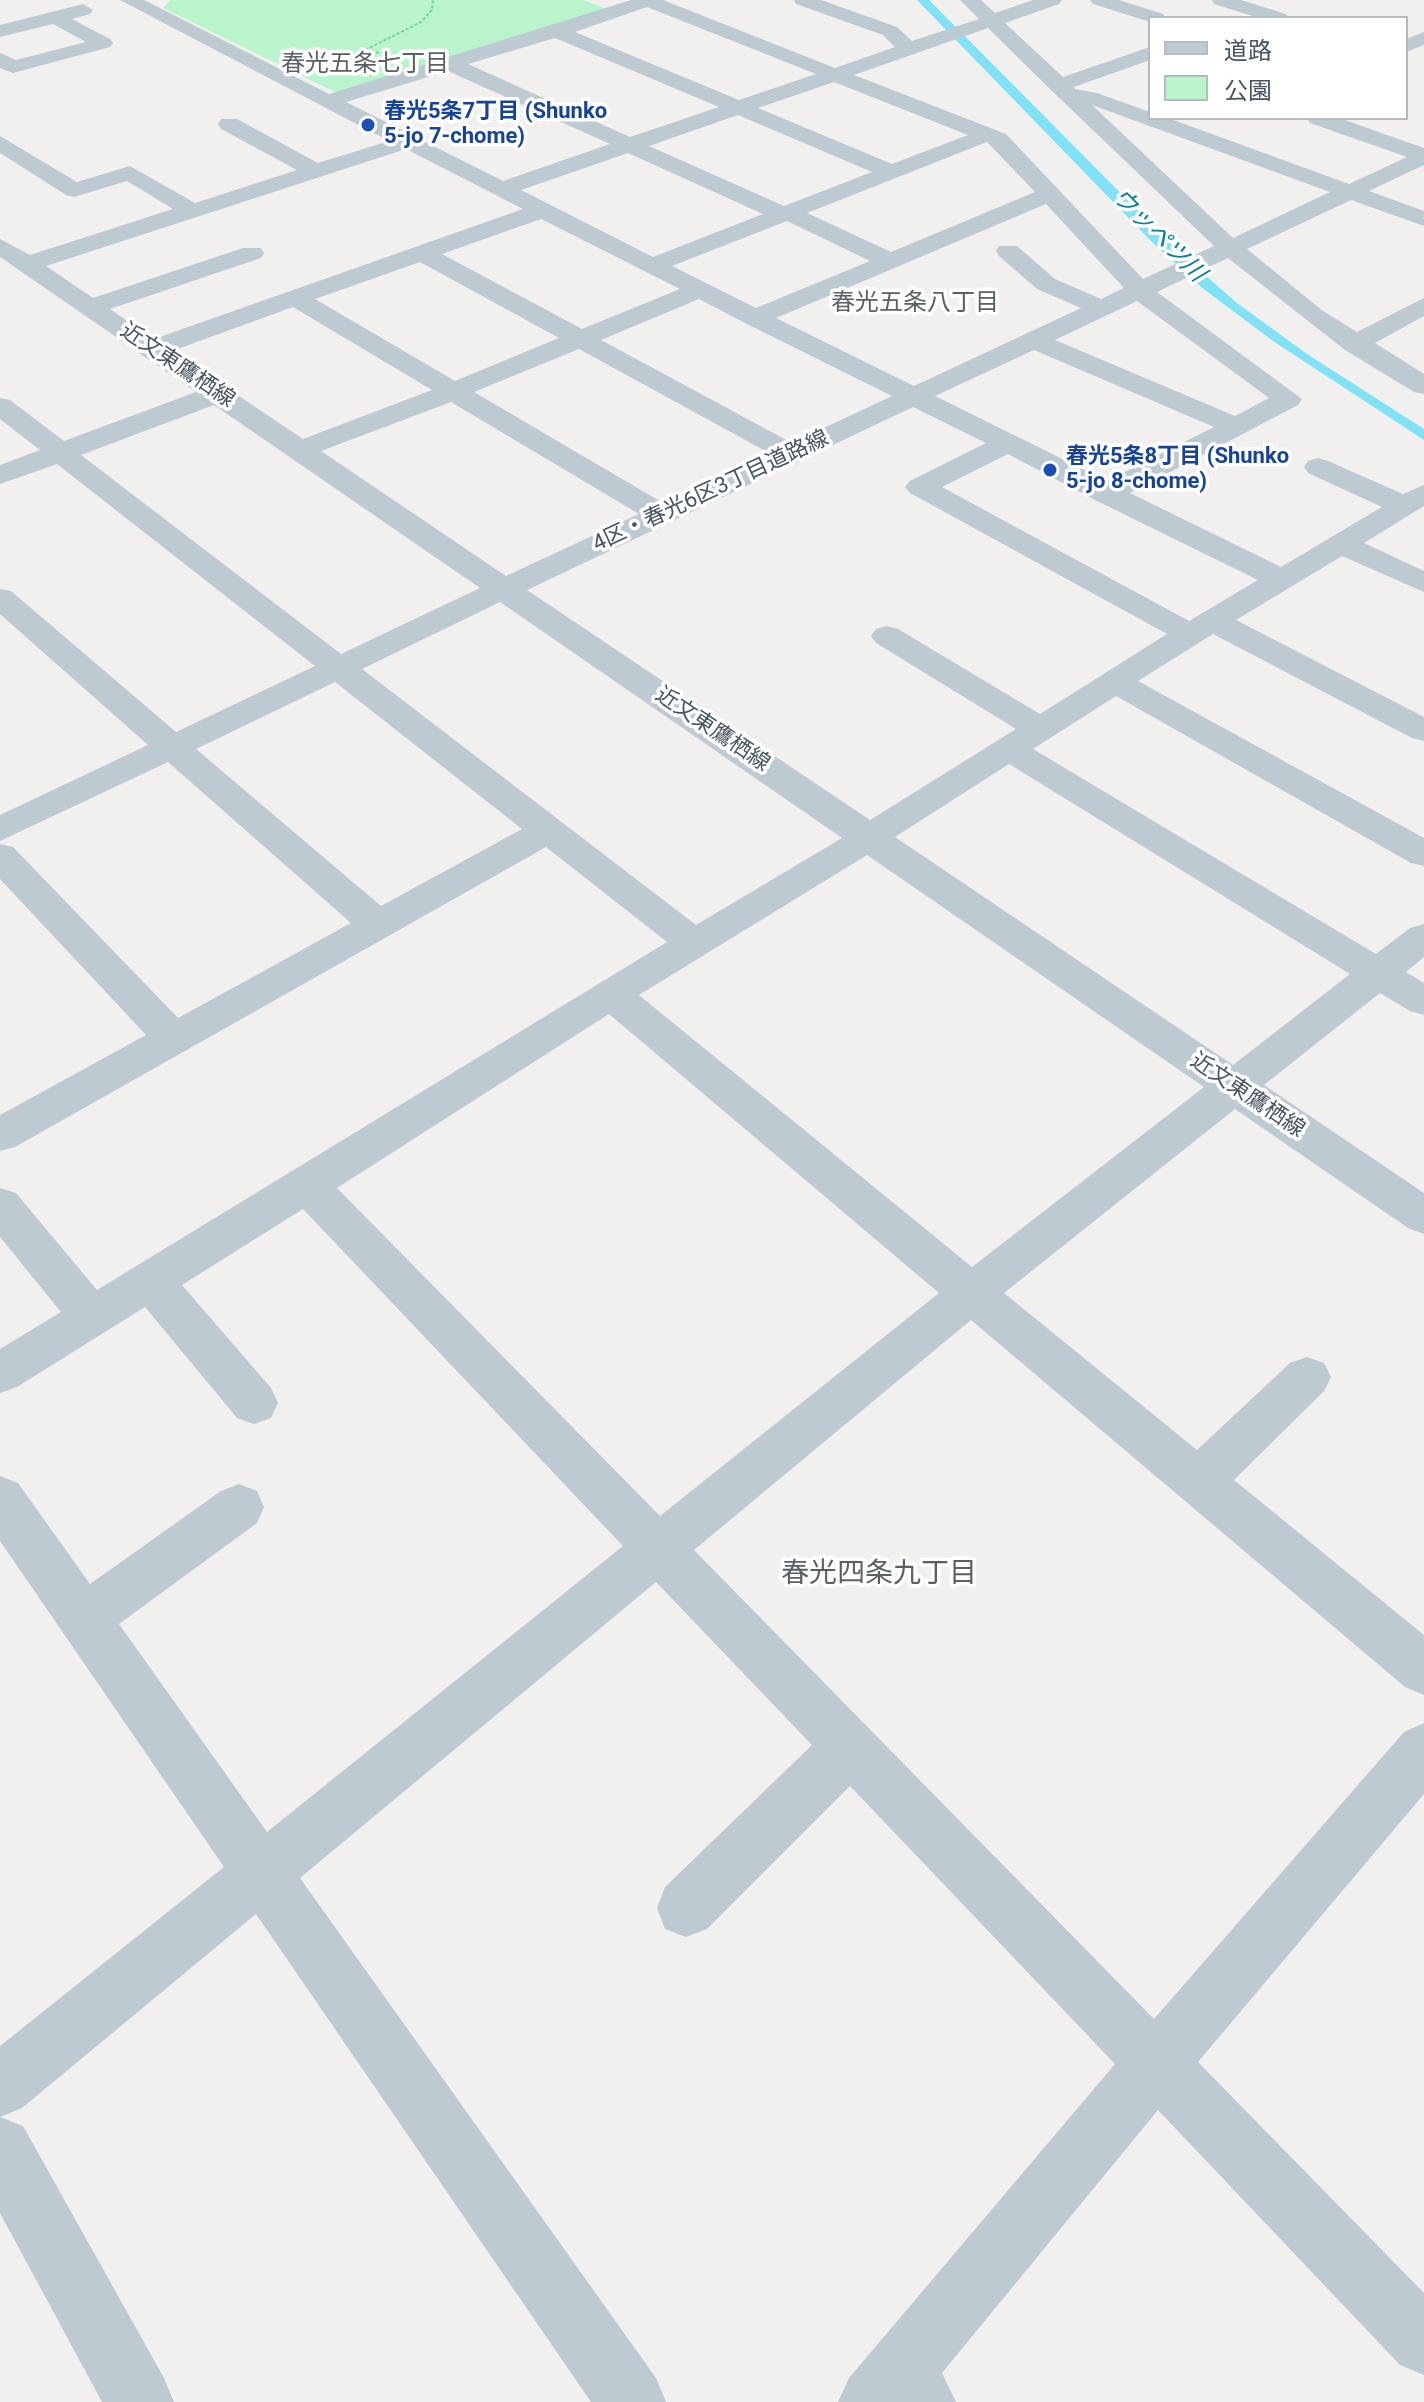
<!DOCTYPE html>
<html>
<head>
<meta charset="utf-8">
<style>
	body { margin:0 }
	#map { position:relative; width:1424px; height:2402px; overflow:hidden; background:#f2efef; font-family:Roboto,"Noto Sans JP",sans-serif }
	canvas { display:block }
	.legend { position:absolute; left:1148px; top:16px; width:260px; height:104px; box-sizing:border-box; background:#fff; border:2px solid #b5bbbf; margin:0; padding:10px 14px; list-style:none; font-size:24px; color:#45545e }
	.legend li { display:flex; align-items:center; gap:16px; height:40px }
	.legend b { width:40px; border:2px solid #b5bbbf }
</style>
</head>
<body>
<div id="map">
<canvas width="1424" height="2402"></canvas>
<ul class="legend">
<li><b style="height:10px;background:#becad2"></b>道路</li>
<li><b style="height:22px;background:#b9f4cd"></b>公園</li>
</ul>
</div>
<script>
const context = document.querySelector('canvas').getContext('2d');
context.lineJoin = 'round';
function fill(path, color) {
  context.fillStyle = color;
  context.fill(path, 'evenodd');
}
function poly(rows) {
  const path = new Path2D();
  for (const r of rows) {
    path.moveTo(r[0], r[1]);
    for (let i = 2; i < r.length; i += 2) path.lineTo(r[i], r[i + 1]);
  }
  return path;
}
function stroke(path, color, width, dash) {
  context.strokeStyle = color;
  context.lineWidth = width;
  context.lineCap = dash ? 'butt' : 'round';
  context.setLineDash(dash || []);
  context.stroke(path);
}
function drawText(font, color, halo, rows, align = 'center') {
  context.font = font + ' Roboto,"Noto Sans JP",sans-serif';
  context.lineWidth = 7;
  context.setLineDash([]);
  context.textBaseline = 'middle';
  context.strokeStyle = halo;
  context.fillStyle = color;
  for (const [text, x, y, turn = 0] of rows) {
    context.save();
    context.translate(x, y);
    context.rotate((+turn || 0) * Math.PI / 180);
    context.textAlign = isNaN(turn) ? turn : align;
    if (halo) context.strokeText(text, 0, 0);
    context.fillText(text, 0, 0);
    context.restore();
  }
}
fill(poly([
	[170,0,583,0,610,10,339,94,163,8]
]), '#b9f4cd');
fill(poly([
	[917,0,929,0,1182,255,1237,303,1307,354,1424,429,1424,440,1273,341,1201,287,1153,243]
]), '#82e2f5');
stroke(poly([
	[361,52,386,53],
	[361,52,421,22,432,10,433,0]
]), '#6dd59d', 2, [3, 2]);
fill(poly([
	[120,0,144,0,329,94,631,0,663,0,835,68,895,47,883,35,796,4,794,0,821,0,897,27,912,41,979,19,960,0,981,0,995,13,1033,0,1062,0,1059,4,1005,23,1063,77,1150,47,1150,60,1074,87,1075,89,1097,93,1150,112,1150,118,1168,118,1349,184,1407,157,1310,123,1307,118,1339,118,1424,148,1424,165,1369,191,1424,211,1424,226,1351,200,1247,249,1323,311,1357,332,1424,298,1424,316,1375,343,1424,374,1424,394,1414,392,1345,350,1228,258,1157,292,1302,399,1298,405,1130,493,1281,567,1382,507,1308,473,1304,467,1308,461,1318,458,1328,461,1403,494,1424,485,1424,506,1364,543,1424,571,1424,592,1342,556,1236,620,1424,717,1424,741,1412,738,1213,634,1138,681,1424,838,1424,866,1411,863,1116,696,1033,749,1376,954,1410,928,1424,924,1424,957,1406,972,1424,983,1424,1015,1410,1011,1380,993,1264,1085,1424,1193,1424,1234,1408,1228,1235,1109,1004,1293,1197,1450,1290,1363,1307,1357,1324,1363,1331,1377,1324,1391,1234,1480,1424,1635,1424,1695,1405,1687,971,1320,694,1550,1154,2019,1404,1732,1424,1723,1424,1794,1198,2062,1424,2293,1424,2375,1400,2365,1158,2110,942,2373,956,2402,838,2402,849,2378,1115,2064,850,1786,707,1929,686,1937,665,1929,657,1908,665,1887,812,1745,656,1582,300,1878,656,2378,666,2402,591,2402,256,1914,22,2108,0,2117,23,2126,164,2378,174,2402,102,2402,0,2213,0,2046,224,1867,0,1541,0,1476,18,1483,90,1584,221,1491,239,1484,257,1491,264,1507,257,1523,119,1624,267,1832,623,1546,303,1209,182,1285,271,1388,278,1403,271,1418,254,1424,237,1418,145,1307,17,1387,0,1393,0,1349,61,1312,0,1237,0,1188,16,1193,97,1290,667,942,546,847,15,1147,0,1151,0,1115,146,1035,0,879,0,844,13,847,178,1018,351,923,168,762,0,841,0,815,148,745,0,614,0,589,11,591,176,732,315,666,57,464,0,484,0,465,40,450,0,419,0,398,10,400,64,441,196,392,0,257,0,239,30,255,173,209,127,181,74,197,66,195,0,153,0,136,77,182,130,166,195,203,297,170,221,129,218,124,221,119,237,119,318,163,389,141,120,0],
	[647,7,816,74,739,100,575,32,647,7],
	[988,28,1051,90,1214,246,1143,279,1006,134,854,75,988,28],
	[555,38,719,107,630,137,468,64,555,38],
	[448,71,610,144,503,181,346,102,448,71],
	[834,82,968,135,892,164,758,108,834,82],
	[1092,105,1330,192,1233,238,1092,105],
	[738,115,872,172,784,206,649,146,738,115],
	[987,142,1035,192,891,252,807,213,987,142],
	[406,149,523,209,154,339,110,309,261,258,264,253,261,248,243,248,93,298,46,266,406,149],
	[628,153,763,214,653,257,521,190,628,153],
	[1046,204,1124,288,1101,299,1055,279,1017,246,999,246,996,251,999,256,1037,289,1081,308,914,386,776,318,1046,204],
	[541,219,680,289,582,329,442,254,541,219],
	[787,221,870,261,756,308,672,266,787,221],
	[420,262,559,338,455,381,315,299,420,262],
	[699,299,745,323,892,396,792,443,601,340,699,299],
	[1137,301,1269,398,1235,416,1055,340,1137,301],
	[293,307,432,390,303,439,172,351,293,307],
	[579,349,769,453,663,503,474,392,579,349],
	[1034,350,1214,427,1107,481,935,396,1034,350],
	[451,402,639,514,506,576,321,451,451,402],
	[214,405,480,588,341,654,81,455,214,405],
	[913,407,986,443,910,481,905,487,910,493,1167,634,1040,714,898,629,887,626,876,629,871,636,876,643,1016,729,870,820,527,590,913,407],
	[1008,454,1095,500,1258,580,1189,621,942,487,1008,454],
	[500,602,842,838,696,925,362,669,500,602],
	[335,682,522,829,381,906,196,749,335,682],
	[1009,764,1350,974,1233,1065,895,837,1009,764],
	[867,855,1204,1087,972,1267,639,995,867,855],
	[609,1014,939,1293,660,1516,337,1188,609,1014],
	[1090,0,1119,0,1163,14,1166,18,1150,18,1150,22,1093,4,1090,0],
	[1212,0,1241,0,1286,14,1289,18,1259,18,1214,4,1212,0],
	[83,4,93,10,90,14,72,19,110,39,113,43,110,47,13,73,0,68,0,53,16,60,86,42,53,24,0,37,0,25,83,4],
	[1424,32,1424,45,1406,52,1406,39,1424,32]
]), '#becad2');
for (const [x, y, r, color] of [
	[368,125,8,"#1a4fb4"],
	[1050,470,8,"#1a4fb4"]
]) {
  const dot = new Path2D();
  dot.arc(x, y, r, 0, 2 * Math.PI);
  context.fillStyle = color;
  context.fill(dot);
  stroke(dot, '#fff', 3);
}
drawText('bold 22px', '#164399', '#fff', [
	["春光5条7丁目 (Shunko",384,112],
	["5-jo 7-chome)",384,137],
	["春光5条8丁目 (Shunko",1066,457],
	["5-jo 8-chome)",1066,482]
], 'left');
drawText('22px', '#45545e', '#fff', [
	["近文東鷹栖線",177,366,34],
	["4区・春光6区3丁目道路線",711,492,-25],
	["近文東鷹栖線",712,730,34],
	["近文東鷹栖線",1247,1096,34]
]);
drawText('24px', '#5b6065', '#fff', [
	["春光五条七丁目",365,65],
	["春光五条八丁目",915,304]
]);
drawText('italic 24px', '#037e95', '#fff', [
	["ウッペツ川",1158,236,45]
]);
drawText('28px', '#5b6065', '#fff', [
	["春光四条九丁目",879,1575]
]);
</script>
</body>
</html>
